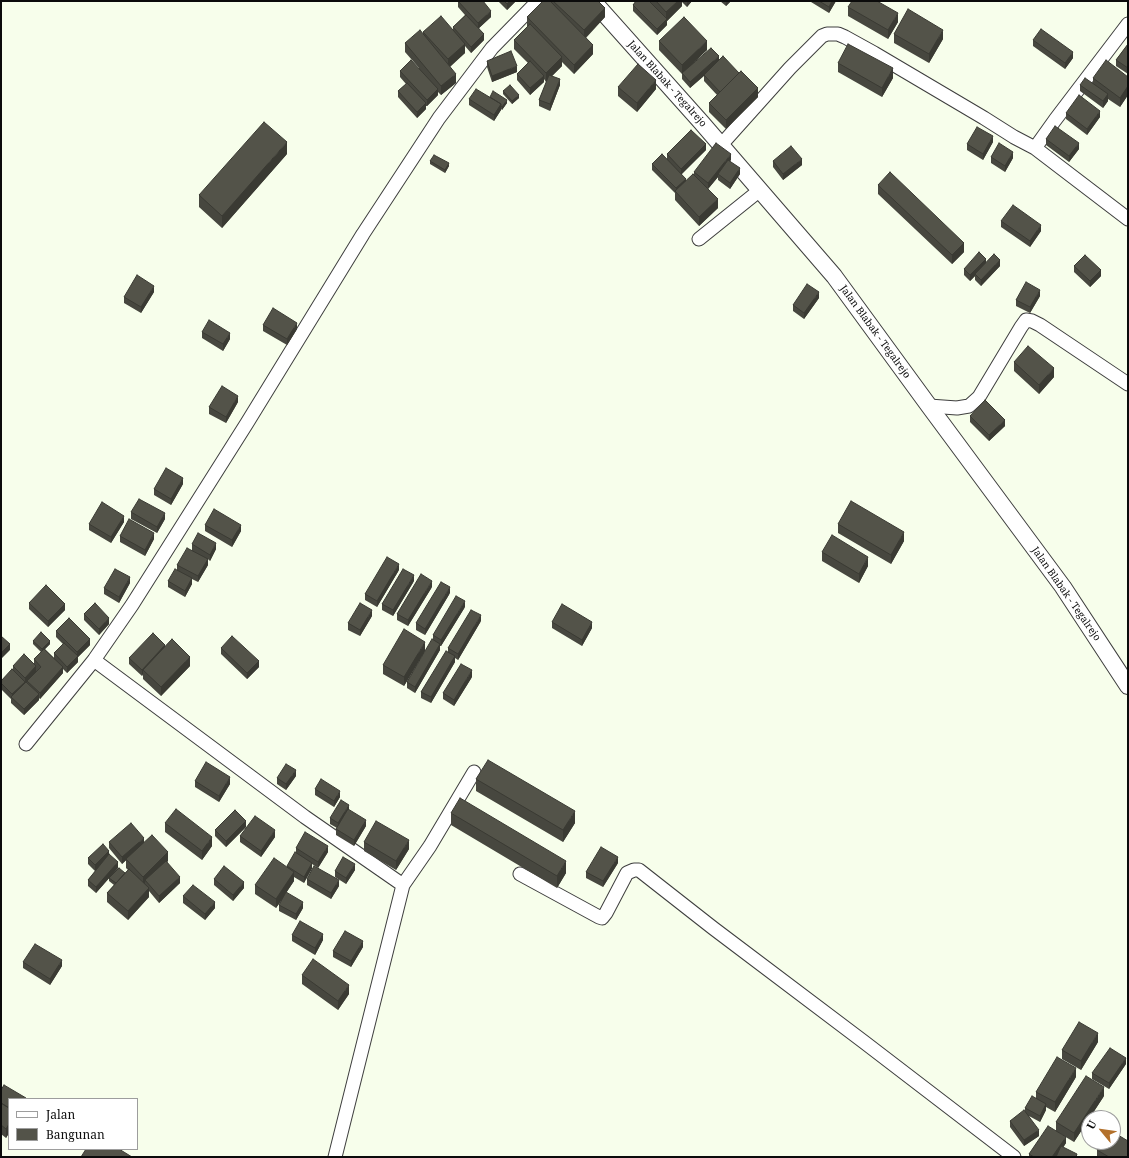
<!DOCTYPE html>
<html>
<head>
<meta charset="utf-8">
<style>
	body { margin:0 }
	#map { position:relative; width:1129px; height:1158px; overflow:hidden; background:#f7feeb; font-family:"Noto Serif",serif }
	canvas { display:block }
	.frame { position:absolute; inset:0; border:2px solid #0b0b0b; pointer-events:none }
	.legend { position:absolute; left:8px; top:1098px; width:130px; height:52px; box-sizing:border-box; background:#fff; border:1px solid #9d9d9d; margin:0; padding:5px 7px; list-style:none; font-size:12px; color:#0b0b0b }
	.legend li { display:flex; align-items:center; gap:8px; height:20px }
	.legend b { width:20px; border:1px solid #9d9d9d }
	.north { position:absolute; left:1081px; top:1110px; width:40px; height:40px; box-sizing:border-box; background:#fff; border:1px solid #9d9d9d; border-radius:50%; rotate:299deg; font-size:11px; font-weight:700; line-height:16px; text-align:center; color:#0b0b0b }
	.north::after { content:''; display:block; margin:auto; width:14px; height:18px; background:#b3712c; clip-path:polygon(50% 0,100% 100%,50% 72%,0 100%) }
</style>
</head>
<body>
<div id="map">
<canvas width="1129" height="1158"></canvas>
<div class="frame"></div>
<ul class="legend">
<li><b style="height:5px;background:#fff"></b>Jalan</li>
<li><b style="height:11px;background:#535349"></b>Bangunan</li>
</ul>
<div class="north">U</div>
</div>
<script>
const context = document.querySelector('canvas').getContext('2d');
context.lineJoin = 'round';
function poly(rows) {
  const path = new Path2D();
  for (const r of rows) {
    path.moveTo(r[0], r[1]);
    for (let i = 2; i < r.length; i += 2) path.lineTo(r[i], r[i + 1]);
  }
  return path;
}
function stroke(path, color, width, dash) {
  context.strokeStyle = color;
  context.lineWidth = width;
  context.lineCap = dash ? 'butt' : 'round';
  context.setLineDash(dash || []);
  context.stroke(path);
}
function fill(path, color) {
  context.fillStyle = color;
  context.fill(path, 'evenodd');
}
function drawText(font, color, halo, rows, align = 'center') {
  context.font = font + ' "Noto Serif",serif';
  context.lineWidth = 4;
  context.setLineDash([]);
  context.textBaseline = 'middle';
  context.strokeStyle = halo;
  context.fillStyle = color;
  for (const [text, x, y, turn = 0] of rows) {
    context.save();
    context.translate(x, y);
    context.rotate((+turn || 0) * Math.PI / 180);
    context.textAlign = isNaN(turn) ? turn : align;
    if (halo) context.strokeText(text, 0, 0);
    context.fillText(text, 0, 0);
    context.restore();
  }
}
const minor = poly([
	[721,145,790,68,822,36,827,34,838,34,845,37,874,53,984,118,1014,137,1035,148,1055,120,1128,24],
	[1035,148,1128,219],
	[699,239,760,190],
	[929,406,957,408,969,406,979,397,1021,327,1026,320,1032,321,1040,325,1128,384],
	[94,660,305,817,403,885,335,1157],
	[26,744,94,660,132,605,247,423,363,234,439,118,492,48,538,1],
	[520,874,599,917,602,918,606,913,627,873,634,870,639,870,713,928,864,1042,1014,1157],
	[403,885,430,846,474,772]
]);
const tertiary = poly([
	[593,1,701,122,834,276,929,406,1063,587,1128,686]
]);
stroke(minor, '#3e3e3e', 15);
stroke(tertiary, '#3e3e3e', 18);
stroke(minor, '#fff', 13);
stroke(tertiary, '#fff', 16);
fill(poly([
	[458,1,491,17,479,28,484,40,471,53,465,46,465,53,450,67,456,83,441,95,438,92,438,95,427,106,426,106,426,109,417,118,398,97,398,91,406,84,400,77,400,71,419,68,405,52,405,43,423,35,423,32,453,30,453,27,465,15,458,7],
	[498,1,516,1,507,10],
	[543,1,598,1,605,17,586,38,593,54,574,74,562,62,562,66,552,76,560,85,550,111,539,106,539,100,547,81,546,82,544,79,544,82,530,95,517,80,517,74,528,63,514,49,514,40,527,27,527,17],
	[636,1,692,1,687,7,682,2,682,6,667,21,667,25,657,35,633,11,633,5],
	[720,1,731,1,726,6],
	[811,1,836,1,829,13,811,2],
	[848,7,898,22,888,39,848,16],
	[894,34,943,39,929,63,894,43],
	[1033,40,1073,58,1065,69,1033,46],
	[659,41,707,50,694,62,719,60,758,97,726,129,709,112,709,103,717,95,704,81,704,76,690,88,682,79,682,74,659,50],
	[1128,44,1128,74,1116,66,1116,60],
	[487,61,517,72,492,82,487,67],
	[838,63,893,78,882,97,838,72],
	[1128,77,1128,95,1120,107,1108,99,1108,101,1103,108,1080,91,1080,85,1093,83,1093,78],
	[618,87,656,89,637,112,618,96],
	[503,91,519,98,512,104,503,94],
	[490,97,507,103,502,110,501,109,501,110,494,121,469,105,469,99],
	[1066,113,1100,117,1087,135,1066,119],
	[1046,139,1079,149,1069,162,1046,145],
	[993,142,983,160,967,150,967,144],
	[706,150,681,174,686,181,694,174,694,172,731,160,730,161,740,174,730,189,718,180,718,177,708,189,718,208,699,226,675,200,675,193,652,170,652,164,667,159,667,154],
	[287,154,222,228,199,207,199,195],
	[991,157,1013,158,1005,172,991,163],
	[430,161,449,166,445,173,430,164],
	[773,161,802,165,783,180,773,167],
	[878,185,964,252,952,264,878,194],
	[1001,221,1041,231,1030,247,1001,227],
	[986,263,1000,266,981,286,975,280,975,276,970,281,964,275,964,269],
	[1074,266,1101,276,1090,287,1074,272],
	[154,292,141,313,124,303,124,297],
	[1040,296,1030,313,1016,306,1016,300],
	[819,298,804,319,793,311,793,305],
	[263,325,297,329,287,345,263,331],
	[202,332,230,339,223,351,202,338],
	[1014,362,1054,377,1039,394,1014,371],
	[238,402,226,423,209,414,209,407],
	[970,416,1005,426,989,441,970,422],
	[183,484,171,505,154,495,154,489],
	[131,512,165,519,157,533,131,519],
	[124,522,111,543,89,530,89,524],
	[838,524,904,541,891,564,838,533],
	[205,525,241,531,232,547,205,531],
	[120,536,154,539,145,556,120,542],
	[192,544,216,549,210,561,208,559,208,565,198,582,192,579,192,584,185,597,168,587,168,581,177,570,177,565,192,550],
	[822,552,868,566,859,583,822,561],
	[399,570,377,607,365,600,365,594],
	[414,581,393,616,382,610,382,604],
	[130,583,119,603,104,594,104,588],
	[432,587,408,626,397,620,397,614],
	[450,593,425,635,416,630,416,623],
	[29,603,65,610,48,627,29,609],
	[465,607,441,646,440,646,440,650,415,693,407,688,407,682,433,640,433,635],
	[84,614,109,624,99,635,84,620],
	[372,616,360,636,348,630,348,623],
	[481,621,458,660,455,658,455,662,431,703,421,698,421,692,448,652,448,648],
	[552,622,592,628,582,646,552,628],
	[56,631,90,645,78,657,78,662,67,673,63,669,63,673,40,699,39,698,39,700,24,715,11,703,11,699,1,689,1,681,13,670,13,666,34,664,34,659,41,652,33,644,33,641,50,644,45,649,54,658,54,653,63,644,56,637],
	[165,646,190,666,161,696,143,679,143,674,142,676,129,664,129,658],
	[221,648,259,667,247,679,221,654],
	[425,651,404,686,383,674,383,665],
	[472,677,454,706,443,699,443,693],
	[296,776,286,790,277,784,277,778],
	[476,779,575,823,563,842,476,791],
	[195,781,230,784,219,802,195,787],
	[315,789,340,797,334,807,315,795],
	[349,810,366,826,354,846,336,835,336,829,337,828,330,824,330,818],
	[451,813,566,873,557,888,451,825],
	[165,823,212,846,202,860,165,832],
	[246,827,226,847,215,836,215,830],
	[240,836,275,837,261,857,240,842],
	[109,842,144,842,168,861,167,862,180,883,159,903,149,891,149,897,128,920,107,902,107,893,114,885,109,881,109,878,125,873,128,870,126,868,126,860,122,864,109,848],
	[364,842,409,849,396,870,364,851],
	[296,848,328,852,318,868,312,864,304,883,294,877,294,881,286,893,303,908,296,920,279,911,279,905,284,897,276,908,255,894,255,885,287,867,287,866,296,853],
	[109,855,118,868,96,893,88,886,88,880,97,869,95,871,88,864,88,858],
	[618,863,603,887,586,878,586,872],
	[355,870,346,884,335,877,335,871],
	[214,879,244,888,233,901,214,885],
	[307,879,339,886,331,899,307,885],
	[183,896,215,908,205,920,183,903],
	[292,935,323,940,315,955,292,941],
	[363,947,351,967,333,957,333,951],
	[23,962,62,966,50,985,23,968],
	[302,975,349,994,338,1010,302,984],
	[1098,1042,1081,1070,1062,1059,1062,1050],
	[1126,1064,1109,1089,1092,1079,1092,1073],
	[1076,1077,1055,1112,1046,1107,1046,1110,1040,1122,1029,1116,1039,1136,1024,1146,1010,1127,1010,1121,1025,1111,1025,1108,1036,1098,1036,1092],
	[1,1090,9,1099,9,1133,6,1138,1,1134],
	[1104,1096,1074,1142,1059,1133,1066,1143,1063,1148,1077,1157,1029,1157,1029,1154,1056,1131,1056,1122],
	[1097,1150,1128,1157,1097,1157]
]), '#47473f');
fill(poly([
	[510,1,516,1,507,10,507,4],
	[678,1,682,1,682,6,667,21,667,25,657,35,657,29,666,20,666,12],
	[687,1,692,1,687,7],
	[726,1,731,1,726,6],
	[832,1,836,1,829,13,829,7],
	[605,8,605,17,584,39,584,30],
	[491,11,491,17,478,29,478,23],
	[898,13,898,22,888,39,888,30],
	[943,30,943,39,929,63,929,54],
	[484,34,484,40,471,53,471,47],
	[707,41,707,50,682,74,682,65],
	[465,44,465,53,448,68,448,59],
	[593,45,593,54,574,74,574,65],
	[1073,52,1073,58,1065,69,1065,63],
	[719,56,719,62,690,88,690,82],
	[562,57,562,66,546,82,546,73],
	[517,66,517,72,492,82,492,76],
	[893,68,893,78,882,97,882,88],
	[456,74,456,83,441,95,441,86],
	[544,76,544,82,530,95,530,88],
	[560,79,560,85,550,111,550,104],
	[656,80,656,89,637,112,637,103],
	[1128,86,1128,95,1120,107,1120,98],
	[758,88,758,97,726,129,726,120],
	[438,89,438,95,427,106,427,100],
	[1108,94,1108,101,1103,108,1103,101],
	[519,95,519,98,512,104,512,101],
	[507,100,507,103,502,110,502,107],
	[426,103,426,109,417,118,417,112],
	[501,104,501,110,494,121,494,115],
	[1100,111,1100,117,1087,135,1087,129],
	[993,136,993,142,983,160,983,154],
	[287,142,287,154,222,228,222,216],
	[1079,143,1079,149,1069,162,1069,156],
	[706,144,706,150,681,175,681,169],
	[1013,152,1013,158,1005,172,1005,166],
	[731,154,731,160,719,175,718,174,718,177,708,189,708,183],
	[802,159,802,165,783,180,783,174],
	[449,163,449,166,445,173,445,170],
	[740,168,740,174,730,189,730,183],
	[686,179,686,185,676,193,676,188],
	[718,199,718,208,699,226,699,217],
	[1041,225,1041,231,1030,247,1030,241],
	[964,243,964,252,952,264,952,255],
	[986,259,986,265,975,274,975,276,970,281,970,275],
	[1000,260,1000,266,981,286,981,280],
	[1101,270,1101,276,1090,287,1090,281],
	[154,286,154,292,141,313,141,307],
	[1040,290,1040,296,1030,313,1030,307],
	[819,292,819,298,804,319,804,313],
	[297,323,297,329,287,345,287,339],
	[230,333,230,339,223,351,223,344],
	[1054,368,1054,377,1039,394,1039,385],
	[238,396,238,402,226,423,226,417],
	[1005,420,1005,426,989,441,989,435],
	[183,478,183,484,171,505,171,499],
	[165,513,165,519,157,533,157,527],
	[124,516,124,522,111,543,111,537],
	[241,525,241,531,232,547,232,540],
	[904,532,904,541,891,564,891,555],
	[154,533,154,539,145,556,145,550],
	[216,543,216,549,210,561,210,555],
	[868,557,868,566,859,583,859,574],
	[208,559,208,565,198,582,198,576],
	[399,564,399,570,377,607,377,601],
	[414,575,414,581,393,616,393,610],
	[130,577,130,583,119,603,119,597],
	[192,578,192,584,185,597,185,591],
	[432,581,432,587,408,626,408,620],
	[450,587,450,593,425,635,425,629],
	[465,601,465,607,441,646,441,640],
	[65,604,65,610,48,627,48,621],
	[372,610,372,616,360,636,360,630],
	[481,615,481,621,458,660,458,654],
	[109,618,109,624,99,635,99,629],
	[592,622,592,628,582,646,582,640],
	[90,639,90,645,78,657,78,662,67,673,67,667,77,657,77,652],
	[50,641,50,644,42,652,42,649],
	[425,642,425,651,404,686,404,677],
	[10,644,10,650,1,659,1,653],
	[440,644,440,650,415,693,415,687],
	[165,645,165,651,143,670,143,674,142,676,142,670],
	[455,656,455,662,431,703,431,697],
	[190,657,190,666,161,696,161,687],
	[259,661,259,667,247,679,247,673],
	[36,666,36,673,27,681,27,682,25,684,25,678],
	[63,667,63,673,40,699,40,693],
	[472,670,472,677,454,706,454,700],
	[25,682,25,688,12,698,12,694],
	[39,694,39,700,24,715,24,709],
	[296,770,296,776,286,790,286,784],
	[230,777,230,784,219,802,219,796],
	[340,791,340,797,334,807,334,801],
	[349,805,349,811,338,829,338,823],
	[575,811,575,823,563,842,563,830],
	[366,820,366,826,354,846,354,840],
	[246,821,246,827,226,847,226,841],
	[275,830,275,837,261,857,261,851],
	[212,837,212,846,202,860,202,851],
	[144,838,144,844,122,864,122,857],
	[409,840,409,849,396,870,396,861],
	[328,846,328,852,318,868,318,862],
	[109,851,109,857,95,871,95,865],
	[168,852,168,861,146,882,145,880,145,884,143,886,143,877],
	[618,857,618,863,603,887,603,881],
	[566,861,566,873,557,888,557,876],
	[118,862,118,868,96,893,96,887],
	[312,863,312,869,304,883,304,877],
	[355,864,355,870,346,884,346,878],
	[294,872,294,881,276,908,276,899],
	[180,877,180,883,159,903,159,896],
	[339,880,339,886,331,899,331,893],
	[244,882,244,888,233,901,233,895],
	[149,888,149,897,128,920,128,911],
	[215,902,215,908,205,920,205,914],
	[303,902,303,908,296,920,296,914],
	[323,934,323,940,315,955,315,948],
	[363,941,363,947,351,967,351,961],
	[62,960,62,966,50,985,50,979],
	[349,985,349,994,338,1010,338,1001],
	[1098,1033,1098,1042,1081,1070,1081,1061],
	[1126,1058,1126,1064,1109,1089,1109,1083],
	[1076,1068,1076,1077,1055,1112,1055,1102],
	[1104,1087,1104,1096,1074,1142,1074,1133],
	[1046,1104,1046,1110,1040,1122,1040,1116],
	[9,1124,9,1133,6,1138,6,1129],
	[1039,1130,1039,1136,1024,1146,1024,1140],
	[1066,1137,1066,1143,1056,1157,1052,1157]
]), '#3a3a33');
const building = poly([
	[458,1,483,1,491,11,478,23,458,1],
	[504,1,510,1,507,4,504,1],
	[543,1,550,1,593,45,574,65,527,17,543,1],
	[553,1,598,1,605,8,584,30,553,1],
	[636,1,649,1,667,19,657,29,633,5,636,1],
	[656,1,678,1,666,12,656,1],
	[819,1,832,1,829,7,819,1],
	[852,1,877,1,898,13,888,30,848,7,852,1],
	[908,9,943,30,929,54,894,34,908,9],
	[466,15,484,34,471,47,453,27,466,15],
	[441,16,465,44,448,59,423,32,441,16],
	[684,17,707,41,682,65,659,41,684,17],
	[530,24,562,57,546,73,514,40,530,24],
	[1041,29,1073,52,1065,63,1033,40,1041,29],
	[420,30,456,74,441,86,405,43,420,30],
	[848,44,893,68,882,88,838,63,848,44],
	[1128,44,1128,68,1116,60,1128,44],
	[711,48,719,56,690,82,682,73,711,48],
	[511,51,517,66,492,76,487,61,511,51],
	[723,56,739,73,720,92,704,75,723,56],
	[411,60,438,89,427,100,400,71,411,60],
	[1106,60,1128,77,1128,86,1120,98,1093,78,1106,60],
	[530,61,544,76,530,88,517,74,530,61],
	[638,64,656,80,637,103,618,87,638,64],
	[741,71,758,88,726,120,709,103,741,71],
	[549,75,560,79,550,104,539,100,549,75],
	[1085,78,1108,94,1103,101,1080,85,1085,78],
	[407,83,426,103,417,112,398,91,407,83],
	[510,85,519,95,512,101,503,91,510,85],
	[476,89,501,104,494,115,469,99,476,89],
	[493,91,507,100,502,107,501,106,501,104,490,97,493,91],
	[1079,95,1100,111,1087,129,1066,113,1079,95],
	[264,122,287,142,222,216,199,195,264,122],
	[1055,126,1079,143,1069,156,1046,139,1055,126],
	[977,127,993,136,983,154,967,144,977,127],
	[691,130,706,144,681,169,667,154,691,130],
	[716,143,731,154,708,183,694,172,716,143],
	[999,143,1013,152,1005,166,991,157,999,143],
	[791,146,802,159,783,174,773,161,791,146],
	[662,154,686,179,676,188,652,164,662,154],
	[434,155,449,163,445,170,430,161,434,155],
	[728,160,740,168,730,183,718,174,728,160],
	[890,172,964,243,952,255,878,185,890,172],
	[693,174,718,199,699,217,675,191,693,174],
	[1013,205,1041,225,1030,241,1001,221,1013,205],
	[979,252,986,259,970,275,964,269,979,252],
	[994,254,1000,260,981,280,975,274,994,254],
	[1085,255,1101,270,1090,281,1074,266,1085,255],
	[137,275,154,286,141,307,124,297,137,275],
	[1026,282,1040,290,1030,307,1016,300,1026,282],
	[807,284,819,292,804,313,793,305,807,284],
	[273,308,297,323,287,339,263,325,273,308],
	[209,320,230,333,223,344,202,332,209,320],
	[1028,346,1054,368,1039,385,1014,362,1028,346],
	[222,386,238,396,226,417,209,407,222,386],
	[985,400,1005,420,989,435,970,416,985,400],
	[166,468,183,478,171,499,154,489,166,468],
	[139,499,165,513,157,527,131,512,139,499],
	[851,501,904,532,891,555,838,524,851,501],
	[102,502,124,516,111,537,89,524,102,502],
	[214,509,241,525,232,540,205,525,214,509],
	[129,519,154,533,145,550,120,536,129,519],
	[198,533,216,543,210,555,192,544,198,533],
	[832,535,868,557,859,574,822,552,832,535],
	[187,548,208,559,198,576,177,565,187,548],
	[387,557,399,564,377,601,365,594,387,557],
	[115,569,130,577,119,597,104,588,115,569],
	[175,569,192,578,185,591,168,581,175,569],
	[403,569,414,575,393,610,382,604,403,569],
	[421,574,432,581,408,620,397,614,421,574],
	[441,582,450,587,425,629,416,623,441,582],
	[46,585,65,604,48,621,29,603,46,585],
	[456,596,465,601,441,640,433,635,456,596],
	[95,603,109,618,99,629,84,614,95,603],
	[360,603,372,610,360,630,348,623,360,603],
	[562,604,592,622,582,640,552,622,562,604],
	[471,610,481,615,458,654,448,648,471,610],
	[69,618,90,639,77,652,56,631,69,618],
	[404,629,425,642,404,677,383,665,404,629],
	[41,632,50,641,42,649,33,641,41,632],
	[153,633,165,645,142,670,129,658,153,633],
	[1,636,10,644,1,653,1,636],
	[232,636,259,661,247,673,221,648,232,636],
	[172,639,190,657,161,687,143,670,172,639],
	[432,639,440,644,415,687,407,682,432,639],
	[64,643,78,656,67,667,54,653,64,643],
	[44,649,63,667,40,693,27,681,41,667,34,659,44,649],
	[446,651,455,656,431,697,421,692,446,651],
	[24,654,36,666,25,678,13,666,24,654],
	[461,664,472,670,454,700,443,693,461,664],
	[12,669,25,682,12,694,1,683,1,681,12,669],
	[26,682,39,694,24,709,11,697,26,682],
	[488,760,575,811,563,830,476,779,488,760],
	[206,762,230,777,219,796,195,781,206,762],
	[286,764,296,770,286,784,277,778,286,764],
	[321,779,340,791,334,801,315,789,321,779],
	[460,798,566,861,557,876,451,813,460,798],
	[341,800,349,805,338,823,330,818,341,800],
	[176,809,212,837,202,851,165,823,176,809],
	[348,809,366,820,354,840,336,829,348,809],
	[235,810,246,821,226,841,215,830,235,810],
	[255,816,275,830,261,851,240,836,255,816],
	[376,821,409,840,396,861,364,842,376,821],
	[131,823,144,838,122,857,109,842,131,823],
	[305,832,328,846,318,862,296,848,305,832],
	[152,835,168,852,143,877,126,859,152,835],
	[103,844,109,851,95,865,88,858,103,844],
	[601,847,618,857,603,881,586,872,601,847],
	[295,852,312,863,304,877,287,866,295,852],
	[109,854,118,862,96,887,88,880,109,854],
	[343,857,355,864,346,878,335,871,343,857],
	[274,858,294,872,276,899,255,885,274,858],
	[166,861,180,877,159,896,145,880,166,861],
	[224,866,244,882,233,895,214,879,224,866],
	[314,866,339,880,331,893,307,879,314,866],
	[119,868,125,873,116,883,109,878,119,868],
	[129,869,149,888,128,911,107,893,129,869],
	[193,885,215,902,205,914,183,896,193,885],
	[286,892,303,902,296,914,279,905,286,892],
	[300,921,323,934,315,948,292,935,300,921],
	[345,931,363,941,351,961,333,951,345,931],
	[35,944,62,960,50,979,23,962,35,944],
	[313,959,349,985,338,1001,302,975,313,959],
	[1079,1022,1098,1033,1081,1061,1062,1050,1079,1022],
	[1110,1048,1126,1058,1109,1083,1092,1073,1110,1048],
	[1057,1057,1076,1068,1055,1102,1036,1092,1057,1057],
	[1086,1076,1104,1087,1074,1133,1056,1122,1086,1076],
	[4,1085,26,1098,25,1099,9,1099,9,1108,1,1103,1,1090,4,1085],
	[1032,1096,1046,1104,1040,1116,1025,1108,1032,1096],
	[1,1103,9,1108,9,1124,6,1129,1,1125,1,1103],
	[1024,1110,1039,1130,1024,1140,1010,1121,1024,1110],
	[1048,1126,1066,1137,1052,1157,1034,1157,1029,1154,1048,1126],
	[1113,1132,1128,1141,1128,1157,1109,1157,1097,1150,1101,1142,1113,1142,1113,1132],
	[1061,1146,1077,1154,1076,1157,1056,1157,1061,1146],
	[86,1149,119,1149,132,1157,81,1157,86,1149]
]);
fill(building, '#535349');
stroke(building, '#3a3a33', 1);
drawText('10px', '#0b0b0b', '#fff', [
	["Jalan Blabak - Tegalrejo",667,84,48],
	["Jalan Blabak - Tegalrejo",875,332,54],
	["Jalan Blabak - Tegalrejo",1066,594,55]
]);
</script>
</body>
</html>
